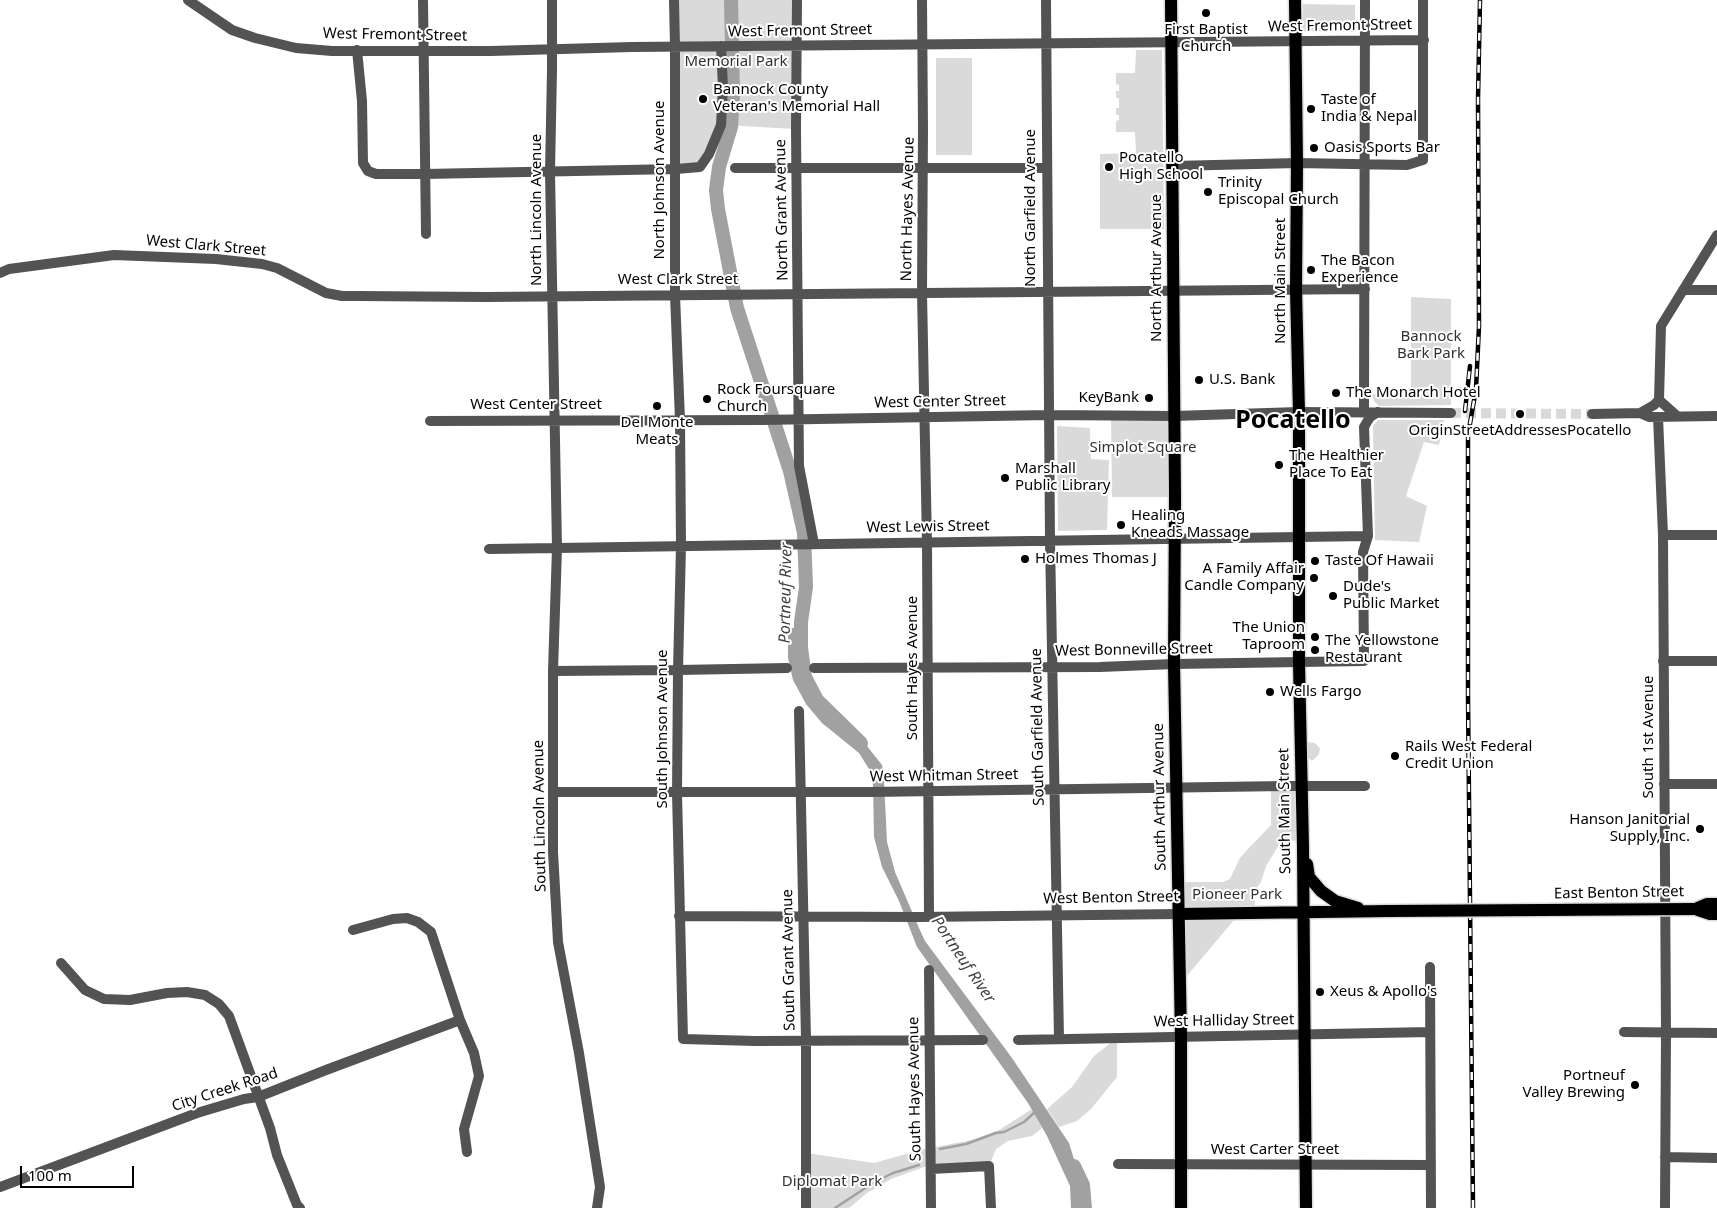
<!DOCTYPE html>
<html>
<head>
<meta charset="utf-8">
<style>
	body { margin:0 }
	#map { position:relative; width:1717px; height:1208px; overflow:hidden; background:#fff; font-family:"Noto Sans",sans-serif }
	canvas { display:block }
	.scale { position:absolute; left:20px; top:1166px; width:114px; height:22px; box-sizing:border-box; border:2px solid #000; border-top:0; padding-left:6px; font-size:15px; line-height:18px; white-space:nowrap; color:#000; -webkit-text-stroke:4px #fff; paint-order:stroke }
</style>
</head>
<body>
<div id="map">
<canvas width="1717" height="1208"></canvas>
<div class="scale">100 m</div>
</div>
<script>
const context = document.querySelector('canvas').getContext('2d');
context.lineJoin = 'round';
function fill(path, color) {
  context.fillStyle = color;
  context.fill(path, 'evenodd');
}
function poly(rows) {
  const path = new Path2D();
  for (const r of rows) {
    path.moveTo(r[0], r[1]);
    for (let i = 2; i < r.length; i += 2) path.lineTo(r[i], r[i + 1]);
  }
  return path;
}
function stroke(path, color, width, dash) {
  context.strokeStyle = color;
  context.lineWidth = width;
  context.lineCap = dash ? 'butt' : 'round';
  context.setLineDash(dash || []);
  context.stroke(path);
}
function drawText(font, color, halo, rows, align = 'center') {
  context.font = font + ' "Noto Sans",sans-serif';
  context.lineWidth = 4;
  context.setLineDash([]);
  context.textBaseline = 'middle';
  context.strokeStyle = halo;
  context.fillStyle = color;
  for (const [text, x, y, turn = 0] of rows) {
    context.save();
    context.translate(x, y);
    context.rotate((+turn || 0) * Math.PI / 180);
    context.textAlign = isNaN(turn) ? turn : align;
    if (halo) context.strokeText(text, 0, 0);
    context.fillText(text, 0, 0);
    context.restore();
  }
}
fill(poly([
	[674,0,797,0,796,129,721,125,700,167,676,169],
	[1303,4,1355,5,1355,28,1353,32,1303,31],
	[1136,50,1162,50,1164,229,1100,229,1100,154,1136,153,1135,132,1116,132,1116,121,1119,120,1119,115,1116,115,1116,108,1119,108,1119,98,1116,98,1116,91,1119,91,1119,85,1116,84,1116,73,1135,73],
	[936,58,972,58,972,155,936,155],
	[1411,297,1451,299,1451,405,1379,406,1374,401,1372,394,1409,394,1411,392],
	[1174,416,1175,497,1112,497,1111,417],
	[1378,420,1444,420,1439,445,1424,442,1406,496,1427,506,1419,542,1375,540,1373,426],
	[1057,426,1090,428,1091,459,1109,460,1107,530,1058,531],
	[1306,742,1315,743,1320,748,1319,754,1312,761,1305,755],
	[1271,786,1301,786,1303,841,1282,840,1266,866,1261,882,1256,889,1254,913,1240,913,1180,984,1178,882,1223,882,1230,879,1240,858,1247,850,1271,825],
	[1117,1038,1117,1077,1091,1109,1077,1121,1059,1127,1047,1109,1072,1087,1094,1056],
	[1032,1109,1042,1128,1032,1136,1008,1141,996,1149,989,1166,930,1165,891,1179,867,1193,849,1208,806,1208,806,1153,874,1163,920,1150,972,1140,999,1130]
]), '#dadada');
fill(poly([
	[802,624,798,665,811,698,831,721,857,736,867,746,882,765,884,781,887,842,895,872,919,928,925,941,1012,1058,1069,1143,1081,1182,1084,1208,1071,1208,1070,1186,1047,1136,1028,1103,917,947,899,901,882,867,874,837,873,785,869,769,859,753,822,723,806,704,793,680,788,658,788,630]
]), '#a1a1a1');
stroke(poly([
	[940,1149,966,1144,996,1133,1004,1132,1024,1122,1035,1112],
	[835,1208,873,1183,893,1173,919,1165]
]), '#a1a1a1', 2.5);
stroke(poly([
	[731,0,733,95,731,127,719,167,716,190,718,209,737,308,790,471,804,533,806,587,801,622,801,648,805,677,817,700,861,743],
	[1074,1166,1083,1185,1085,1208]
]), '#a1a1a1', 14);
stroke(poly([
	[1451,413,1592,414]
]), '#d9d9d9', 10, [10, 5]);
const major = poly([
	[1171,0,1175,497,1174,664,1181,1037,1181,1208],
	[1295,0,1297,163,1296,290,1299,412,1299,663,1303,847,1306,1208],
	[1307,864,1309,877,1321,891,1335,901,1358,908],
	[1695,909,1707,904,1717,904],
	[1695,909,1710,914,1717,914],
	[1179,914,1389,911]
]);
stroke(major, '#dbdbdb', 15);
stroke(poly([
	[188,0,232,30,255,38,296,48,332,51,491,51,632,47,1424,40],
	[423,0,426,234],
	[552,0,552,70,550,172,557,548,553,671,553,852,558,942,579,1053,600,1187,597,1208],
	[674,0,675,47,675,295,680,420,681,546,678,670,677,793,683,1039,755,1041,983,1040],
	[797,0,796,129,799,466,814,544],
	[922,0,923,128,922,293,927,543,929,917],
	[1046,0,1050,540,1059,1039],
	[357,50,362,101,363,163,368,171,376,174,425,174,676,169,700,167,709,154,721,125,723,87,721,46],
	[1173,166,1297,163,1407,165,1423,160,1423,0],
	[735,168,1046,168],
	[0,273,9,269,114,255,216,259,262,264,277,268,326,293,342,296,358,296,486,297,1365,289],
	[1683,290,1717,290],
	[1659,400,1677,416],
	[1364,412,1365,0],
	[1640,413,1654,405,1659,400,1661,326,1717,235],
	[1592,414,1640,413,1649,417,1717,416],
	[1658,417,1663,535,1666,1033,1665,1208],
	[430,421,761,420,1049,415,1174,416,1299,412,1451,413],
	[1663,535,1717,535],
	[489,549,1368,536],
	[1663,661,1717,661],
	[814,668,1100,667,1174,664,1364,661,1363,552,1368,536,1364,427,1370,417,1378,412],
	[553,671,678,670,787,668],
	[799,711,806,1040,806,1208],
	[1664,784,1717,784],
	[554,792,870,792,1286,786,1365,786],
	[679,916,919,917,1179,914],
	[353,930,393,919,407,918,418,922,431,932,460,1020,474,1053,479,1076,464,1129,467,1152],
	[61,963,85,990,104,999,130,1000,167,993,187,992,205,995,219,1004,229,1016,270,1128,277,1155,297,1205,300,1208],
	[1430,967,1431,1208],
	[929,970,931,1208],
	[1624,1032,1717,1033],
	[1018,1040,1430,1032],
	[1665,1157,1717,1158],
	[1118,1164,1431,1165],
	[931,1169,989,1166,991,1208],
	[0,1187,197,1113,244,1099,258,1097,326,1070,460,1020]
]), '#535353', 10);
stroke(major, '#000', 12);
const rail = poly([
	[1465,411,1470,366],
	[1473,1208,1468,696,1468,435,1476,389,1479,326,1478,99,1480,0]
]);
stroke(rail, '#000', 4.5);
stroke(rail, '#fff', 2.5, [8]);
const majorBridge = poly([
	[1389,911,1695,909]
]);
stroke(majorBridge, '#dbdbdb', 15, []);
stroke(majorBridge, '#000', 12);
for (const [x, y, r, color] of [
	[1206,13,5,"#000"],
	[703,99,5,"#000"],
	[1311,109,5,"#000"],
	[1314,148,5,"#000"],
	[1109,167,5,"#000"],
	[1208,192,5,"#000"],
	[1311,270,5,"#000"],
	[1199,380,5,"#000"],
	[1336,393,5,"#000"],
	[1149,398,5,"#000"],
	[707,399,5,"#000"],
	[657,406,5,"#000"],
	[1520,414,5,"#000"],
	[1279,465,5,"#000"],
	[1005,478,5,"#000"],
	[1121,525,5,"#000"],
	[1025,559,5,"#000"],
	[1315,561,5,"#000"],
	[1314,578,5,"#000"],
	[1333,596,5,"#000"],
	[1315,637,5,"#000"],
	[1315,650,5,"#000"],
	[1270,692,5,"#000"],
	[1395,756,5,"#000"],
	[1700,829,5,"#000"],
	[1320,992,5,"#000"],
	[1635,1085,5,"#000"]
]) {
  const dot = new Path2D();
  dot.arc(x, y, r, 0, 2 * Math.PI);
  context.fillStyle = color;
  context.fill(dot);
  stroke(dot, '#fff', 2);
}
drawText('15px', '#000', '#fff', [
	["West Fremont Street",1340,26,-1],
	["West Fremont Street",800,31,-1],
	["West Fremont Street",395,35,1],
	["North Johnson Avenue",660,180,-90],
	["North Garfield Avenue",1031,208,-90],
	["North Hayes Avenue",908,209,-89],
	["North Lincoln Avenue",537,210,-90],
	["North Grant Avenue",782,210,-91],
	["West Clark Street",206,246,5],
	["North Arthur Avenue",1157,268,-90],
	["West Clark Street",678,280],
	["North Main Street",1281,281,-90],
	["West Center Street",940,402,-1],
	["West Center Street",536,405],
	["West Lewis Street",928,527,-1],
	["West Bonneville Street",1134,650,-1],
	["South Hayes Avenue",913,668,-90],
	["South Garfield Avenue",1038,727,-91],
	["South Johnson Avenue",663,729,-90],
	["South 1st Avenue",1649,737,-90],
	["West Whitman Street",944,776,-1],
	["South Arthur Avenue",1160,797,-91],
	["South Main Street",1285,811,-91],
	["South Lincoln Avenue",540,816,-91],
	["East Benton Street",1619,893,-1],
	["West Benton Street",1111,898,-1],
	["South Grant Avenue",789,960,-91],
	["West Halliday Street",1224,1021,-1],
	["South Hayes Avenue",915,1089,-91],
	["City Creek Road",225,1090,-18],
	["West Carter Street",1275,1150]
]);
drawText('15px', '#000', '#fff', [
	["First Baptist",1206,30,"center"],
	["Church",1206,47,"center"],
	["Bannock County",713,90],
	["Veteran's Memorial Hall",713,107],
	["Taste of",1321,100],
	["India & Nepal",1321,117],
	["Oasis Sports Bar",1324,148],
	["Pocatello",1119,158],
	["High School",1119,175],
	["Trinity",1218,183],
	["Episcopal Church",1218,200],
	["The Bacon",1321,261],
	["Experience",1321,278],
	["U.S. Bank",1209,380],
	["Rock Foursquare",717,390],
	["Church",717,407],
	["The Monarch Hotel",1346,393],
	["KeyBank",1139,398,"right"],
	["Del Monte",657,423,"center"],
	["Meats",657,440,"center"],
	["OriginStreetAddressesPocatello",1520,431,"center"],
	["The Healthier",1289,456],
	["Place To Eat",1289,473],
	["Marshall",1015,469],
	["Public Library",1015,486],
	["Healing",1131,516],
	["Kneads Massage",1131,533],
	["Holmes Thomas J",1035,559],
	["Taste Of Hawaii",1325,561],
	["A Family Affair",1304,569,"right"],
	["Candle Company",1304,586,"right"],
	["Dude's",1343,587],
	["Public Market",1343,604],
	["The Union",1305,628,"right"],
	["Taproom",1305,645,"right"],
	["The Yellowstone",1325,641],
	["Restaurant",1325,658],
	["Wells Fargo",1280,692],
	["Rails West Federal",1405,747],
	["Credit Union",1405,764],
	["Hanson Janitorial",1690,820,"right"],
	["Supply, Inc.",1690,837,"right"],
	["Xeus & Apollo's",1330,992],
	["Portneuf",1625,1076,"right"],
	["Valley Brewing",1625,1093,"right"]
], 'left');
drawText('15px', '#313131', '#fff', [
	["Memorial Park",736,62],
	["Bannock",1431,337],
	["Bark Park",1431,354],
	["Simplot Square",1143,448],
	["Pioneer Park",1237,895],
	["Diplomat Park",832,1182]
]);
drawText('italic 16px', '#424242', '#fff', [
	["Portneuf River",786,593,-89],
	["Portneuf River",963,960,56]
]);
drawText('bold 25px', '#000', '#fff', [
	["Pocatello",1293,421]
]);
</script>
</body>
</html>
